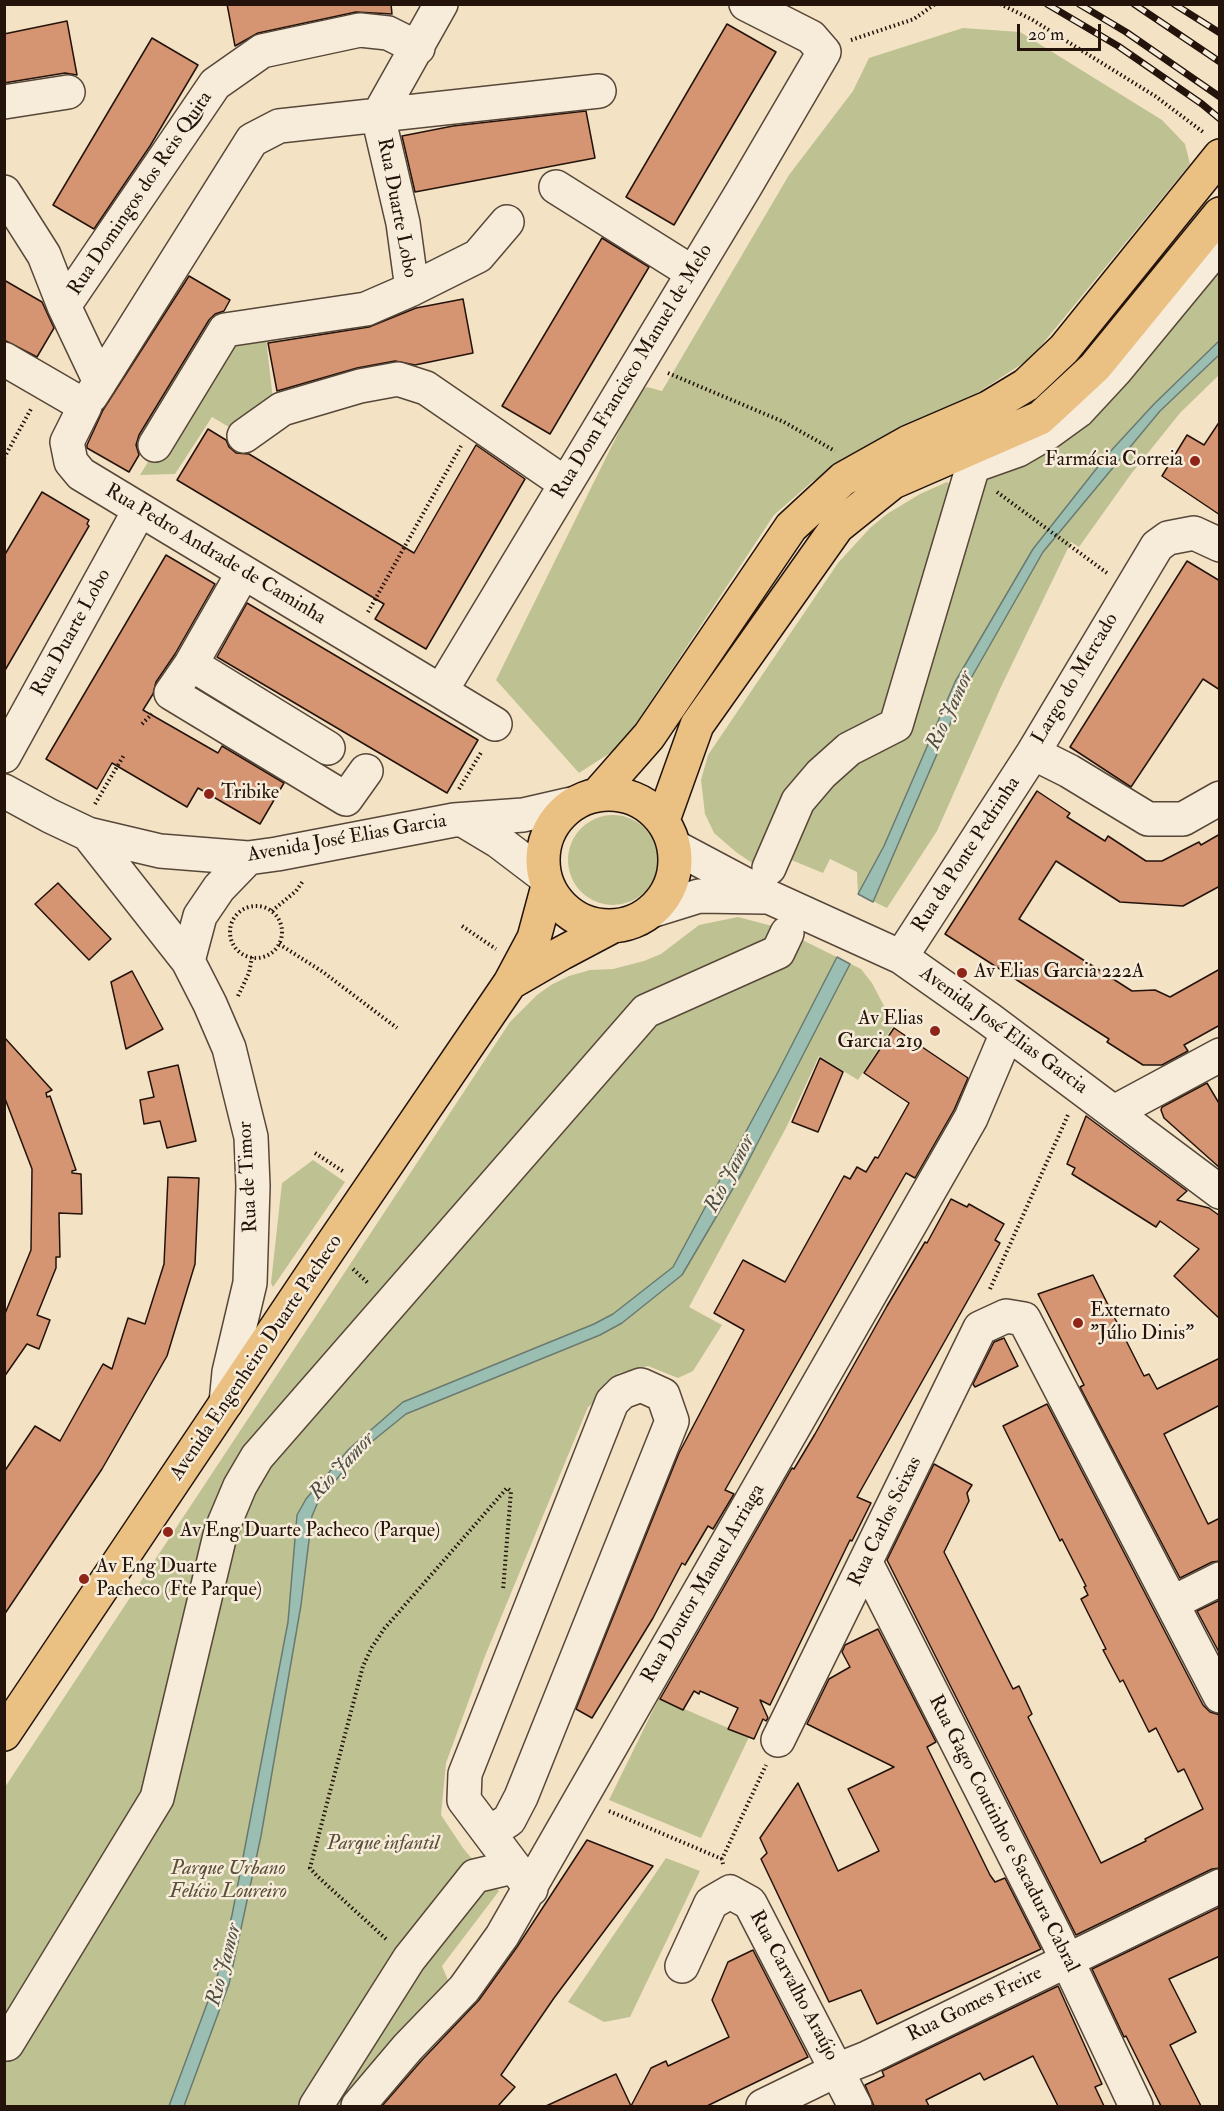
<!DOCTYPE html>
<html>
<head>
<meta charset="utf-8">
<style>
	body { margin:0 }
	#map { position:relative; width:1224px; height:2111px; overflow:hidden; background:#f3e2c4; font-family:"IM FELL Double Pica",serif }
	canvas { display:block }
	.frame { position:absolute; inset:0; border:6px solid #23130b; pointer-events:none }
	.scale { position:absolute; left:1017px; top:24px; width:84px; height:27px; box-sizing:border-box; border:3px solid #23130b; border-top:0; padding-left:8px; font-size:18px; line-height:21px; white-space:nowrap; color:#23130b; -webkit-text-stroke:4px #f7ecd9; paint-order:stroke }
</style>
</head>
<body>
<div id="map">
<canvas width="1224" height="2111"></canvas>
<div class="frame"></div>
<div class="scale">20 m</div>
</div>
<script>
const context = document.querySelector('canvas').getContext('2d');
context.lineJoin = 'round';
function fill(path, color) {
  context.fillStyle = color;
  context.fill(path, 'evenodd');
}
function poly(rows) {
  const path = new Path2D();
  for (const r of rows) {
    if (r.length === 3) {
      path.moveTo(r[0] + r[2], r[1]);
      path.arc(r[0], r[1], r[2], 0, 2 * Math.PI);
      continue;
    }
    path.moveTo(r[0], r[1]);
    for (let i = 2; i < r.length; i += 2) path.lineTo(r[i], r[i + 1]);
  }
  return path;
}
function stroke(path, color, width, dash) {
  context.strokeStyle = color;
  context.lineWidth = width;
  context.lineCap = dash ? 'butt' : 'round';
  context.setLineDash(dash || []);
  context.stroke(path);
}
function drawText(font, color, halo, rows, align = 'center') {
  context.font = font + ' "IM FELL Double Pica",serif';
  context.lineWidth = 5;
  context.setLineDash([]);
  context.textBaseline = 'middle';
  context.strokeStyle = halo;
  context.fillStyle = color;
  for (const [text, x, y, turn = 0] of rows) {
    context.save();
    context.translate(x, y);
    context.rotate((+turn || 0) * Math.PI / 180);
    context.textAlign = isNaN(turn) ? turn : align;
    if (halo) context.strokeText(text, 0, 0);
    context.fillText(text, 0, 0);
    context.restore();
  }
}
fill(poly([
	[963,28,1020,32,1162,120,1185,144,1190,164,1031,358,965,401,813,481,774,515,621,746,579,773,496,680,639,391,647,387,662,391,789,175,853,91,869,58],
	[1219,253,1219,375,1180,413,1131,474,1079,547,1071,542,1000,689,937,831,887,908,858,894,857,872,830,859,823,873,767,850,764,856,752,863,736,852,714,833,705,814,701,780,708,755,838,563,870,528,887,514,920,494,947,482,972,501,986,478],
	[265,329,273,400,239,433,212,417,175,474,140,475,227,334],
	[613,860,45],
	[738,917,776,927,861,969,872,983,894,1025,858,1080,819,1056,787,1126,689,1307,722,1325,693,1371,678,1378,648,1366,619,1373,606,1382,596,1401,588,1407,485,1656,446,1763,441,1815,463,1848,499,1891,442,1966,450,1985,344,2106,5,2106,5,1787,510,1022,537,995,551,985,569,976,590,970,613,969,644,961,661,954,699,925],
	[313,1160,345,1182,273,1287,271,1283,282,1183],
	[659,1698,749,1737,701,1838,609,1800],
	[666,1858,700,1871,630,2017,604,2022,568,2002]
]), '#bec292');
const water = poly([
	[1219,341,1219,355,1160,411,1043,552,966,687,873,902,858,894,884,846,955,682,1033,549,1108,454,1154,404,1219,341],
	[837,957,850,964,742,1173,682,1275,622,1323,600,1335,406,1414,359,1452,318,1502,312,1516,301,1605,261,1836,229,1984,184,2106,169,2106,217,1977,232,1915,288,1622,297,1515,306,1499,349,1449,403,1402,594,1324,613,1314,673,1267,778,1072,837,957]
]);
fill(water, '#9bbeb3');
stroke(water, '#6b7a70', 1.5);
const building = poly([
	[227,4,391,4,392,14,356,12,258,33,235,46,227,4],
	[67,21,77,75,65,73,4,83,4,34,67,21],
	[727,24,776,52,674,225,626,197,727,24],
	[152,38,198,65,150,146,94,229,53,205,152,38],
	[586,111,595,158,415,192,402,136,453,126,586,111],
	[602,238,649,267,550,434,502,406,602,238],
	[189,276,230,300,224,311,215,314,209,320,139,435,136,445,139,455,129,472,87,448,87,445,103,410,189,276],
	[4,280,42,302,54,328,37,357,4,340,4,280],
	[463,299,473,353,415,365,395,361,357,368,277,391,268,343,369,327,416,308,463,299],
	[1220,421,1220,515,1162,476,1187,435,1204,445,1220,421],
	[208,429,226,440,229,447,236,453,249,454,414,553,476,445,525,479,426,649,375,619,384,604,177,480,208,429],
	[42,492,89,520,87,524,89,526,4,672,4,556,42,492],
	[166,555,215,584,175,654,156,682,153,694,143,710,218,753,222,746,284,783,260,824,198,788,187,807,112,763,97,789,46,759,166,555],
	[1187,561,1220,581,1220,690,1203,679,1131,787,1070,747,1187,561],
	[247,603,478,740,447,793,217,657,247,603],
	[1037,791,1070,813,1067,817,1105,841,1108,836,1146,861,1162,861,1199,842,1201,845,1220,834,1220,886,1183,906,1120,902,1056,861,1019,919,1132,991,1155,990,1170,997,1220,969,1220,1025,1184,1045,1188,1051,1162,1065,1143,1065,1107,1042,1109,1039,945,934,1037,791],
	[58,883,111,939,89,960,35,904,58,883],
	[132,971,163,1029,126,1049,111,982,132,971],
	[894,1028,968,1078,954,1110,915,1178,906,1173,725,1490,734,1494,713,1529,708,1526,685,1565,682,1563,653,1618,592,1718,576,1709,679,1453,744,1330,714,1313,743,1260,785,1282,844,1176,850,1179,857,1167,866,1172,875,1157,878,1158,909,1103,864,1073,894,1028],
	[4,1037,52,1090,46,1093,47,1097,50,1096,76,1170,72,1171,72,1173,81,1174,82,1214,59,1213,60,1257,56,1257,56,1268,37,1315,50,1320,39,1349,27,1344,4,1377,4,1316,31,1250,32,1169,4,1096,4,1037],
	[820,1058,843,1072,818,1132,792,1122,820,1058],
	[178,1065,196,1141,167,1148,160,1121,144,1124,140,1100,154,1097,148,1072,178,1065],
	[1207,1083,1220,1105,1220,1168,1164,1118,1161,1110,1162,1107,1207,1083],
	[1086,1116,1187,1191,1177,1200,1209,1208,1220,1216,1220,1319,1174,1276,1199,1249,1160,1221,1156,1227,1072,1174,1075,1168,1067,1164,1086,1116],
	[168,1177,199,1178,195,1264,167,1356,102,1469,4,1615,4,1472,35,1426,60,1441,103,1364,112,1369,128,1318,145,1324,164,1264,168,1177],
	[951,1199,967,1207,969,1204,1004,1224,995,1240,1000,1243,857,1497,871,1503,852,1541,850,1540,770,1705,760,1700,768,1718,766,1721,763,1719,754,1739,728,1729,738,1708,700,1691,699,1694,694,1691,683,1710,660,1699,792,1468,794,1469,815,1434,887,1306,925,1242,927,1243,951,1199],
	[1093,1275,1144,1376,1149,1374,1157,1389,1220,1358,1220,1405,1164,1434,1208,1524,1220,1518,1220,1561,1212,1562,1180,1578,1080,1387,1084,1385,1038,1294,1093,1275],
	[1004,1338,1018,1366,975,1387,973,1384,994,1342,1004,1338],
	[1047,1404,1203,1705,1210,1712,1220,1715,1220,1868,1212,1869,1076,1935,887,1560,934,1464,972,1485,967,1493,969,1501,944,1552,1013,1689,1019,1686,1032,1714,1028,1717,1101,1863,1146,1841,1145,1839,1203,1809,1184,1769,1178,1772,1156,1728,1149,1732,1123,1680,1120,1682,1103,1650,1106,1649,1081,1599,1088,1595,1084,1587,1086,1586,1062,1539,1060,1541,1003,1426,1047,1404],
	[1220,1600,1220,1654,1197,1611,1220,1600],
	[878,1629,936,1742,927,1747,990,1875,995,1882,1005,1878,1041,1949,877,2024,861,1990,829,2002,761,1859,767,1853,760,1838,798,1783,838,1871,879,1851,848,1789,894,1767,807,1724,829,1679,850,1667,842,1652,845,1645,878,1629],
	[587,1840,653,1866,554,1998,501,2075,515,2087,498,2106,382,2106,422,2060,479,2000,517,1947,587,1840],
	[1220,1907,1220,1956,1169,1979,1196,2032,1170,2045,1201,2106,1161,2106,1126,2036,1124,2037,1092,1969,1220,1907],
	[753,1950,808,2057,707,2106,631,2106,651,2068,666,2061,668,2066,729,2037,712,2000,728,1962,753,1950],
	[1058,1986,1102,2084,1095,2087,1104,2106,1058,2106,1033,2056,984,2080,980,2073,926,2100,929,2106,874,2106,865,2085,884,2076,882,2071,1058,1986],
	[616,2074,631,2106,546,2106,616,2074]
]);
fill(building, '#d59472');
stroke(building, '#23130b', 1.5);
const minor = poly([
	[441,4,378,116,403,223,412,289,478,256,507,222],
	[4,102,68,92],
	[556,187,693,273],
	[4,192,44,255,64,306,100,382,91,396],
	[64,306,215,84,262,51,360,30,388,33,418,48],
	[4,359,85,406,67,442,71,462,81,474,495,724],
	[100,382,252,140,279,126,599,91],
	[244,436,282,409,360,386,398,379,426,388,566,484],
	[155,445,225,330,366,309,412,289],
	[243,573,191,664,328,748],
	[191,664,171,693,346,799,366,771],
	[441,691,745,187,824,52,811,37,746,4],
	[1033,753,1069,771,1148,819,1183,819,1220,798],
	[4,756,139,511],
	[4,791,50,816,88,834,188,961,210,1004,229,1048,251,1137,253,1186,250,1283,229,1372,226,1403],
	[463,820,498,841,544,876],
	[88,834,160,851,248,858,277,854,454,820,523,815,571,804],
	[675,847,769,897,901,957,989,1019,1220,1192],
	[769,868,798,801,821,774,849,749,896,725,973,466,1018,450,1049,432,1078,411,1116,370,1220,244],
	[654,910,699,896,765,897],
	[901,957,1033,753,1157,546,1168,538,1194,533,1220,545],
	[188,961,200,916,219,888,248,858],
	[1114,1112,1220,1055],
	[866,1563,1057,1939,1136,2106],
	[1172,1603,1220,1579],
	[778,1740,980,1328,1006,1316,1024,1319,1220,1696],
	[489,1833,509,1820,521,1797,672,1421,663,1395,641,1385,622,1392,612,1402,465,1774,464,1800,531,1889],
	[682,1966,711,1903,730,1892,750,1903,855,2106],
	[7,2044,157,1798,221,1531,240,1486,257,1457,646,1011,778,952,787,933],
	[316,2106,409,1959,475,1876,513,1867],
	[358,2106,408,2047,464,1989,502,1936,971,1118,1007,1033],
	[763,2106,837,2070,867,2058,1220,1886]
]);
const major = poly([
	[609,860,66],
	[598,794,649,736,791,527,843,479,909,442,988,408,1026,385,1064,349,1220,156],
	[663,820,697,725,837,527,893,482,1040,418,1095,367,1220,214],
	[510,983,562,953,613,926],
	[4,1734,329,1249,510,983,534,938,548,886]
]);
stroke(minor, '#574739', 36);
stroke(major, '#23130b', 36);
stroke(poly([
	[1000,4,1031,19,1155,96,1203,132],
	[851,40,914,19,935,4],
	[668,373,784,422,835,451],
	[4,458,31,409],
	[997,492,1107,573],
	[368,612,461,446],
	[142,724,152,714],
	[459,789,482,751],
	[95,804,124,755],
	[256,932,26],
	[272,911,296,891,303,881],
	[462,926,496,949],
	[279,944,323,972,397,1028],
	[238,996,249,973,252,957],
	[315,1153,344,1172],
	[353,1269,369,1284],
	[990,1289,1068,1115],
	[609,1811,722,1859],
	[723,1864,722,1859,766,1765],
	[386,1939,317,1876,310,1868,363,1666,372,1647,384,1629,507,1488,511,1491,503,1590]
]), '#23130b', 4, [1.5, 3]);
stroke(minor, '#f7ecd9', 33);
stroke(major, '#eac182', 33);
const rail = poly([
	[1047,4,1118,46,1202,104,1220,119],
	[1079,4,1126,32,1220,97],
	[1134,4,1220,62],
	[1174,4,1220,33]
]);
stroke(rail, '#23130b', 7);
stroke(rail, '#f7ecd9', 4.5, [14]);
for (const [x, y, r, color] of [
	[1195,461,6,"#8f2418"],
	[209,794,6,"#8f2418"],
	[962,973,6,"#8f2418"],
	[935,1031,6,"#8f2418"],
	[1078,1323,6,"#8f2418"],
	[168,1532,6,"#8f2418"],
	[84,1579,6,"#8f2418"]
]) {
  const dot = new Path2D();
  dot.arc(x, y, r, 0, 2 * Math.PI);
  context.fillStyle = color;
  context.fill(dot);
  stroke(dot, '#f7ecd9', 2);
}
drawText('20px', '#23130b', '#f7ecd9', [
	["Rua Domingos dos Reis Quita",141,194,-56],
	["Rua Duarte Lobo",396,208,79],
	["Rua Dom Francisco Manuel de Melo",633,372,-59],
	["Rua Pedro Andrade de Caminha",215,555,31],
	["Rua Duarte Lobo",72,633,-61],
	["Largo do Mercado",1076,679,-59],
	["Avenida José Elias Garcia",347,839,-10],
	["Rua da Ponte Pedrinha",967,855,-57],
	["Avenida José Elias Garcia",1003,1031,36],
	["Rua de Timor",249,1177,-93],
	["Avenida Engenheiro Duarte Pacheco",257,1358,-56],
	["Rua Carlos Seixas",886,1522,-64],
	["Rua Doutor Manuel Arriaga",704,1584,-60],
	["Rua Gago Coutinho e Sacadura Cabral",1003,1834,63],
	["Rua Carvalho Araújo",793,1986,62],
	["Rua Gomes Freire",975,2005,-26]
]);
drawText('20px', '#23130b', '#f7ecd9', [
	["Farmácia Correia",1183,461,"right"],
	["Tribike",221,794],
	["Av Elias Garcia 222A",974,973],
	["Av Elias",923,1020,"right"],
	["Garcia 219",923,1043,"right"],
	["Externato",1090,1312],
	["\"Júlio Dinis\"",1090,1335],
	["Av Eng Duarte Pacheco (Parque)",180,1532],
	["Av Eng Duarte",96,1568],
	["Pacheco (Fte Parque)",96,1591]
], 'left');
drawText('italic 20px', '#59503a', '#f7ecd9', [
	["Parque infantil",383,1845],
	["Parque Urbano",228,1870],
	["Felício Loureiro",228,1893]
]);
drawText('italic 21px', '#4d4f46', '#f7ecd9', [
	["Rio Jamor",951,711,-65],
	["Rio Jamor",731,1174,-62],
	["Rio Jamor",343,1467,-47],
	["Rio Jamor",225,1965,-75]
]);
</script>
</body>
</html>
